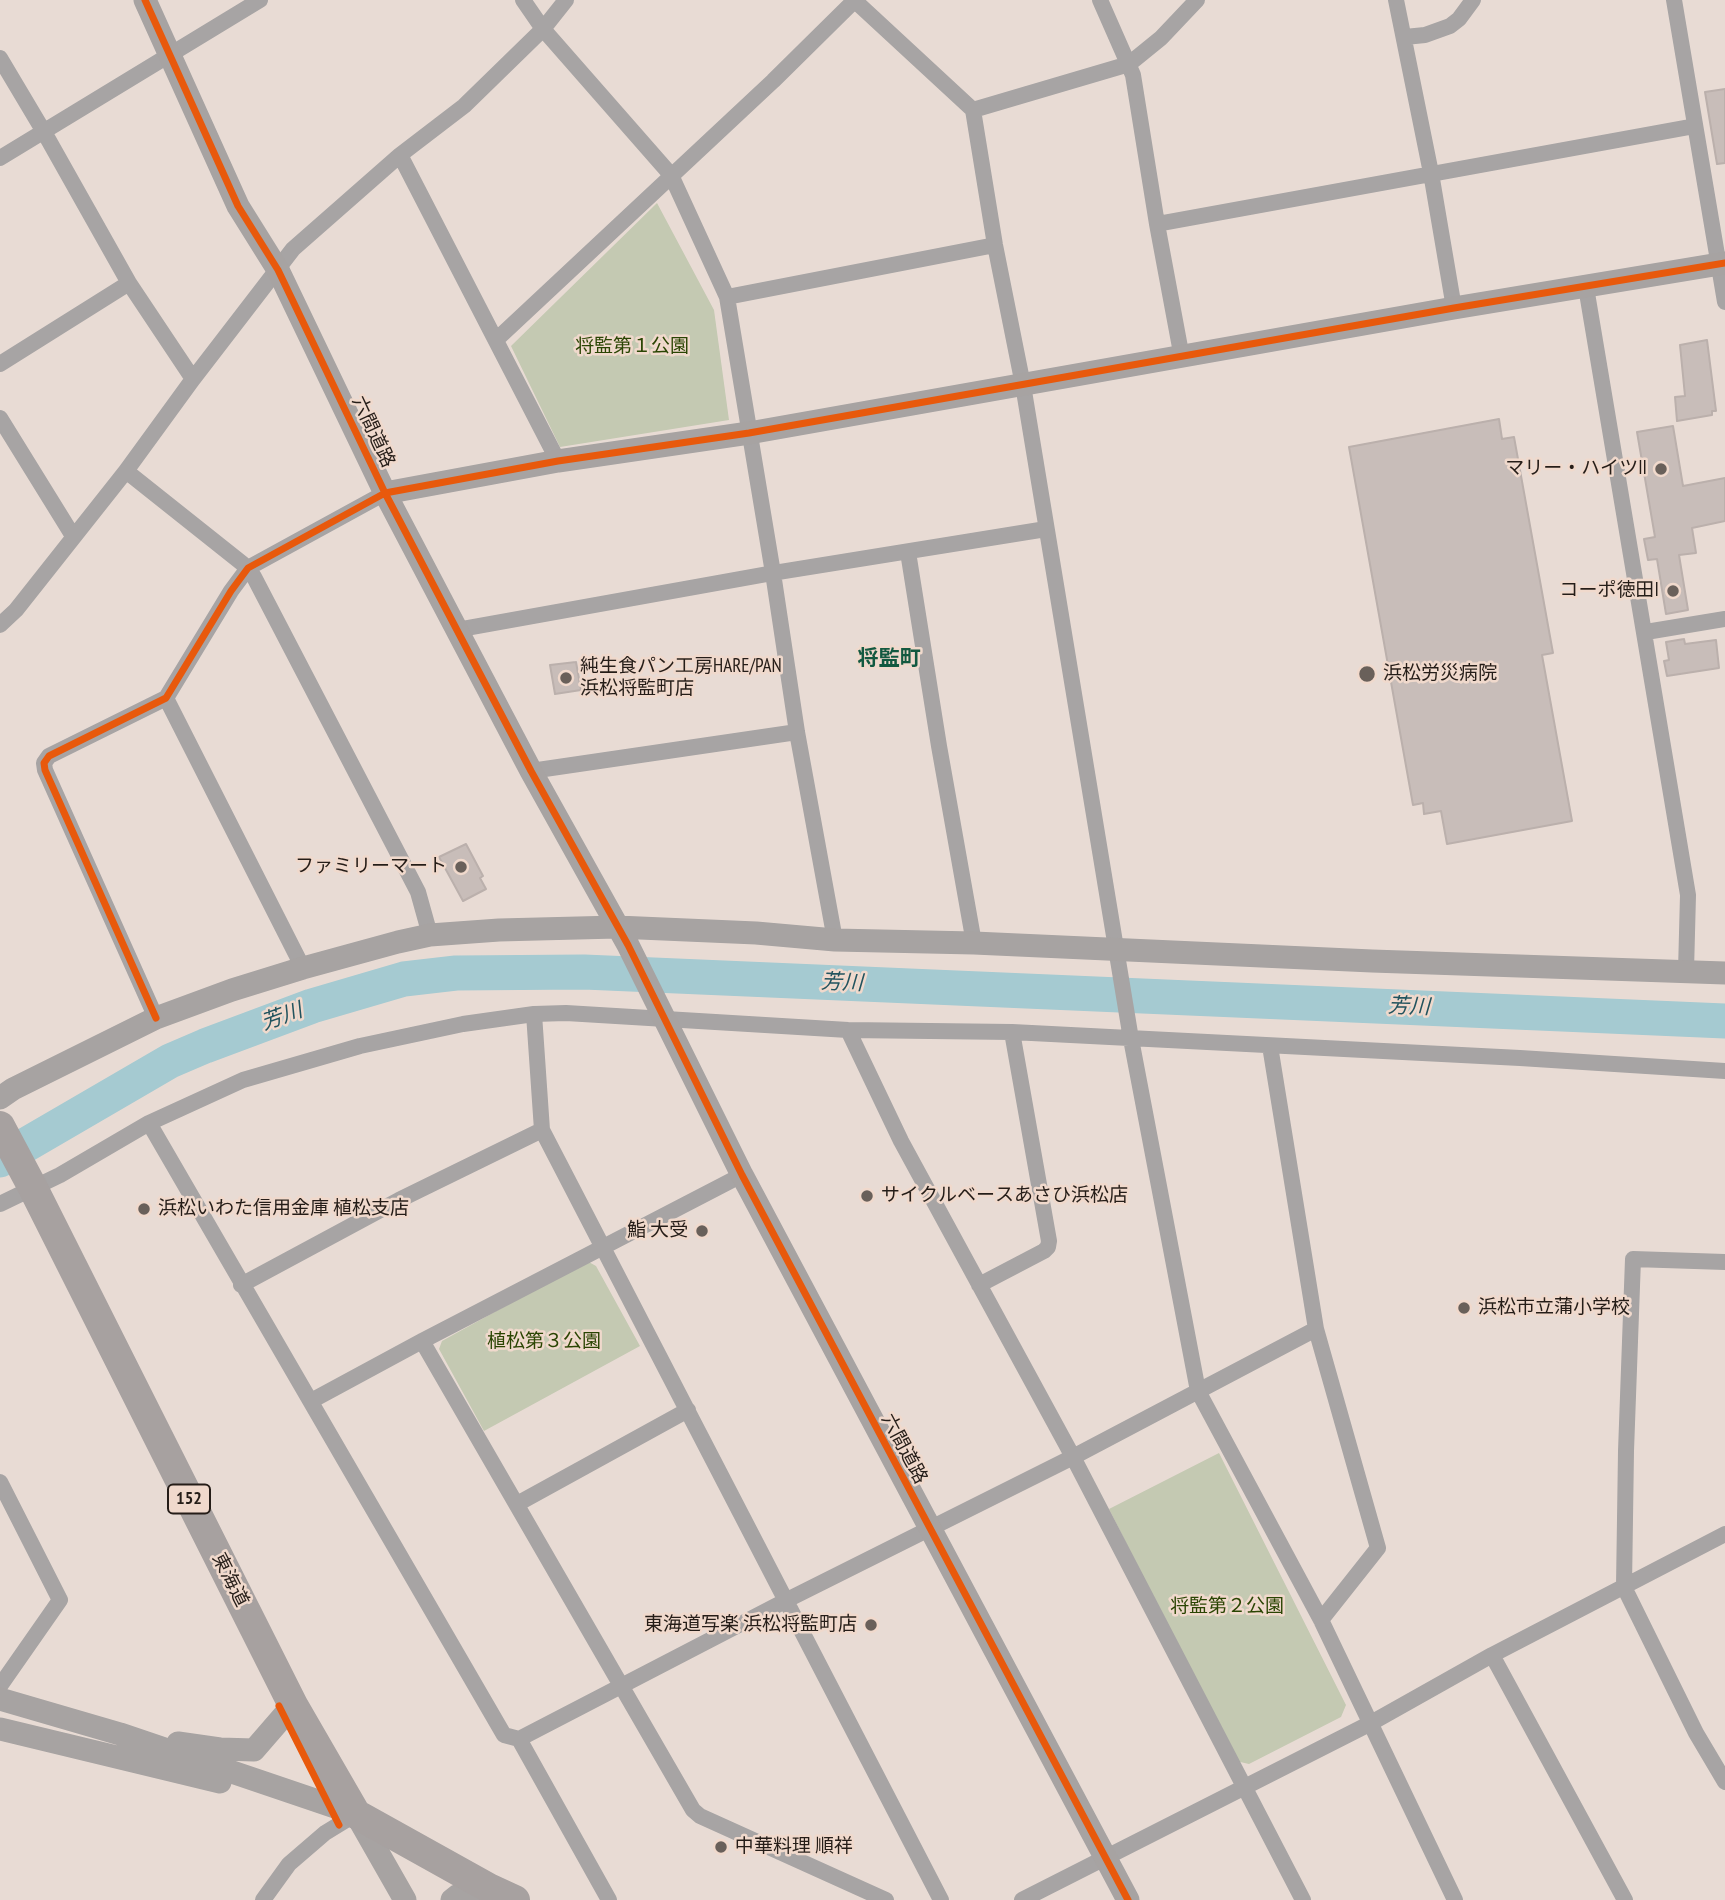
<!DOCTYPE html>
<html>
<head>
<meta charset="utf-8">
<style>
	body { margin:0 }
	canvas { display:block; background:#e8dbd4 }
</style>
</head>
<body>
<canvas width="1725" height="1900"></canvas>
<script>
const context = document.querySelector('canvas').getContext('2d');
context.lineJoin = 'round';
function fill(path, color) {
  context.fillStyle = color;
  context.fill(path, 'evenodd');
}
function poly(rows) {
  const path = new Path2D();
  for (const r of rows) {
    path.moveTo(r[0], r[1]);
    for (let i = 2; i < r.length; i += 2) path.lineTo(r[i], r[i + 1]);
  }
  return path;
}
function stroke(path, color, width, dash) {
  context.strokeStyle = color;
  context.lineWidth = width;
  context.lineCap = dash ? 'butt' : 'round';
  context.setLineDash(dash || []);
  context.stroke(path);
}
function drawText(font, color, halo, rows, align = 'center') {
  context.font = font + ' "PT Sans Narrow","Noto Sans JP",sans-serif';
  context.lineWidth = 5;
  context.setLineDash([]);
  context.textBaseline = 'middle';
  context.strokeStyle = halo;
  context.fillStyle = color;
  for (const [text, x, y, turn = 0] of rows) {
    context.save();
    context.translate(x, y);
    context.rotate((+turn || 0) * Math.PI / 180);
    context.textAlign = isNaN(turn) ? turn : align;
    if (halo) context.strokeText(text, 0, 0);
    context.fillText(text, 0, 0);
    context.restore();
  }
}
fill(poly([
	[657,203,714,310,729,420,560,447,511,346],
	[587,1261,596,1266,640,1346,484,1431,439,1349,442,1341],
	[1219,1453,1346,1705,1341,1717,1249,1764,1236,1761,1109,1509]
]), '#c4c9b2');
stroke(poly([
	[0,1160,170,1061,205,1046,312,1006,404,979,456,973,584,972,1725,1021]
]), '#a5cad1', 35);
const building = poly([
	[1725,89,1725,163,1717,164,1705,92,1725,89],
	[1707,340,1716,411,1712,411,1712,415,1677,421,1675,397,1685,396,1680,345,1707,340],
	[1499,419,1502,439,1514,437,1553,653,1542,655,1572,821,1447,844,1441,811,1424,814,1423,803,1413,805,1349,447,1499,419],
	[1673,426,1683,486,1725,478,1725,521,1692,528,1696,553,1679,555,1688,610,1666,614,1657,559,1648,560,1644,539,1655,537,1637,432,1673,426],
	[1684,639,1685,644,1716,640,1719,668,1667,676,1664,661,1669,660,1666,642,1684,639],
	[576,662,581,690,555,694,550,665,576,662],
	[466,844,483,876,480,878,486,889,463,901,439,857,466,844]
]);
fill(building, '#c8bdb9');
stroke(building, '#bbb0ac', 2);
stroke(poly([
	[523,0,543,29,671,175,727,297,773,573,797,732,835,940],
	[854,0,973,110,1129,64,1161,38,1197,0],
	[1100,0,1133,75,1157,224,1182,358],
	[1396,0,1431,173,1454,308],
	[1674,0,1725,302],
	[1405,37,1425,35,1450,26,1459,19,1473,0],
	[0,58,44,132,129,283,193,379],
	[973,110,995,245,1023,385,1131,1039,1198,1391,1321,1620,1455,1900],
	[400,155,558,461],
	[0,158,260,0],
	[1157,224,1695,126],
	[1586,287,1688,895,1686,971],
	[727,297,995,245],
	[496,340,773,81,855,0],
	[0,364,129,283],
	[0,418,73,536],
	[126,471,248,568,254,577,418,892,430,935],
	[908,552,939,746,974,943],
	[0,625,16,610,126,471,193,379,293,249,400,155,464,106,543,29,566,0],
	[456,630,773,573,1046,529],
	[1646,632,1725,619],
	[166,698,303,968],
	[531,771,797,732],
	[534,1014,542,1130,941,1900],
	[156,1018,45,770,44,763,49,756,166,698,231,591,248,568,385,493],
	[848,1030,901,1141,1073,1457,1303,1900],
	[1270,1046,1316,1329,1378,1548,1321,1620],
	[149,1123,504,1735,519,1739,609,1900],
	[0,1204,60,1175,149,1123,243,1080,360,1046,463,1024,534,1014,566,1013,848,1030,1012,1032,1520,1058,1725,1071],
	[1725,1262,1633,1259,1626,1451,1624,1587,1696,1733,1725,1782],
	[241,1285,399,1200,542,1130],
	[979,1285,1044,1251,1048,1247,1049,1241,1012,1032],
	[422,1341,693,1810,700,1816,886,1900],
	[311,1401,422,1341,742,1175],
	[0,1482,60,1600,0,1686],
	[517,1504,688,1410],
	[1492,1655,1625,1900],
	[519,1739,787,1600,1073,1457,1316,1329],
	[263,1900,289,1864,325,1833,356,1814],
	[1022,1900,1371,1723,1492,1655,1725,1534]
]), '#a7a4a4', 16);
stroke(poly([
	[145,0,238,206,278,270,385,493,531,771,628,945,742,1175,1128,1900],
	[385,493,558,461,749,433,1454,308,1725,263],
	[0,1098,13,1089,156,1018,232,990,303,968,398,942,430,935,499,930,617,927,756,933,835,940,974,943,1372,961,1725,973],
	[0,1699,120,1734,356,1814],
	[0,1729,220,1782],
	[178,1743,220,1749,254,1750,293,1705],
	[356,1814,405,1900],
	[452,1900,457,1896,489,1888]
]), '#a7a3a2', 23);
stroke(poly([
	[0,1126,33,1188,293,1705,356,1814,489,1888,515,1900]
]), '#a7a1a0', 30);
stroke(poly([
	[145,0,238,206,278,270,385,493,531,771,628,945,742,1175,1128,1900],
	[156,1018,45,770,44,763,49,756,166,698,231,591,248,568,385,493,558,461,749,433,1454,308,1725,263],
	[279,1706,339,1825]
]), '#e8590c', 7);
for (const [x, y, r, color] of [
	[1661,469,7,"#69605a"],
	[1673,591,7,"#69605a"],
	[1367,674,9,"#69605a"],
	[566,678,7,"#69605a"],
	[461,867,7,"#69605a"],
	[867,1196,7,"#69605a"],
	[144,1209,7,"#69605a"],
	[702,1231,7,"#69605a"],
	[1464,1308,7,"#69605a"],
	[871,1625,7,"#69605a"],
	[721,1847,7,"#69605a"]
]) {
  const dot = new Path2D();
  dot.arc(x, y, r, 0, 2 * Math.PI);
  context.fillStyle = color;
  context.fill(dot);
  stroke(dot, '#f0d9cc', 2.5);
}
for (const [x, y, w] of [
	[189,1499,42]
]) {
  const box = new Path2D();
  box.roundRect(x - w / 2, y - 14.5, w, 29, 5);
  context.fillStyle = '#f0d9cc';
  context.fill(box);
  stroke(box, '#251d18', 2);
}
drawText('bold 18px', '#251d18', null, [
	["152",189,1499]
]);
drawText('19px', '#2a4503', '#f0d9cc', [
	["将監第１公園",632,347],
	["植松第３公園",544,1342],
	["将監第２公園",1227,1607]
]);
drawText('19px', '#251d18', '#f0d9cc', [
	["六間道路",373,432,65],
	["六間道路",904,1449,62],
	["東海道",230,1580,63]
]);
drawText('19px', '#251d18', '#f0d9cc', [
	["マリー・ハイツII",1647,469,"right"],
	["コーポ徳田I",1659,591,"right"],
	["純生食パン工房HARE/PAN",580,667],
	["浜松将監町店",580,689],
	["浜松労災病院",1383,674],
	["ファミリーマート",447,867,"right"],
	["サイクルベースあさひ浜松店",881,1196],
	["浜松いわた信用金庫 植松支店",158,1209],
	["鮨 大受",688,1231,"right"],
	["浜松市立蒲小学校",1478,1308],
	["東海道写楽 浜松将監町店",857,1625,"right"],
	["中華料理 順祥",735,1847]
], 'left');
drawText('bold 21px', '#135940', '#f0d9cc', [
	["将監町",889,659]
]);
drawText('italic 21px', '#21535e', '#f0d9cc', [
	["芳川",842,983,2],
	["芳川",1409,1007,2],
	["芳川",282,1017,-20]
]);
</script>
</body>
</html>
